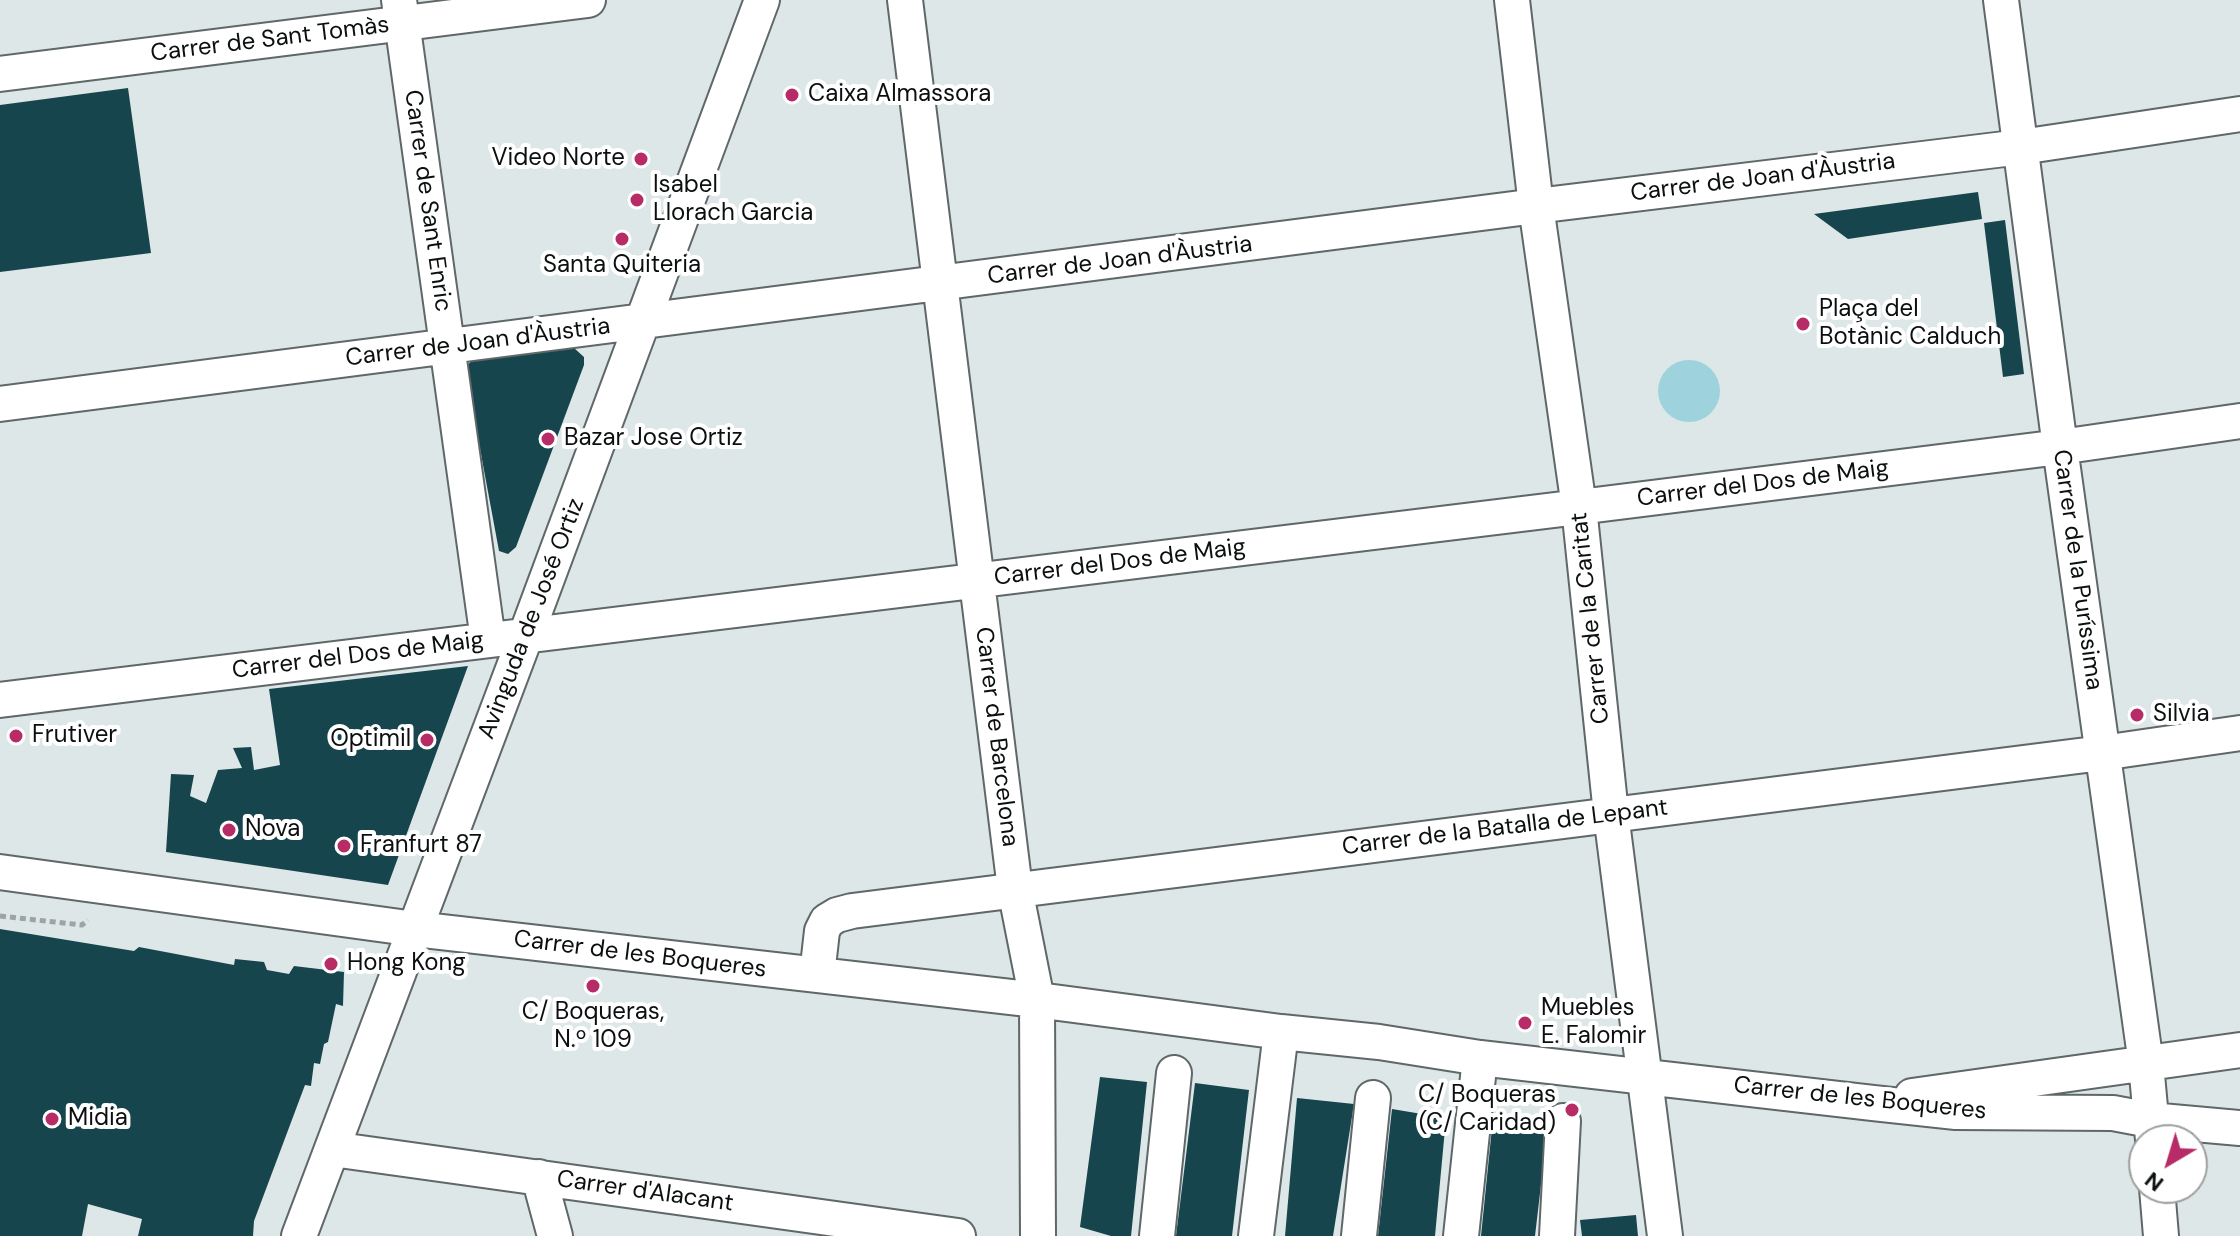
<!DOCTYPE html>
<html>
<head>
<meta charset="utf-8">
<style>
	body { margin:0 }
	#map { position:relative; width:2240px; height:1236px; overflow:hidden; background:#dee7e8; font-family:"DM Sans",sans-serif }
	canvas { display:block }
	.north { position:absolute; left:2128px; top:1124px; width:80px; height:80px; box-sizing:border-box; background:#fff; border:2px solid #9e9f9f; border-radius:50%; rotate:218deg; font-size:22px; font-weight:700; line-height:32px; text-align:center; color:#0c0f10 }
	.north::after { content:''; display:block; margin:auto; width:28px; height:36px; background:#b72c66; clip-path:polygon(50% 0,100% 100%,50% 72%,0 100%) }
</style>
</head>
<body>
<div id="map">
<canvas width="2240" height="1236"></canvas>
<div class="north">N</div>
</div>
<script>
const context = document.querySelector('canvas').getContext('2d');
context.lineJoin = 'round';
function fill(path, color) {
  context.fillStyle = color;
  context.fill(path, 'evenodd');
}
function poly(rows) {
  const path = new Path2D();
  for (const r of rows) {
    if (r.length === 3) {
      path.moveTo(r[0] + r[2], r[1]);
      path.arc(r[0], r[1], r[2], 0, 2 * Math.PI);
      continue;
    }
    path.moveTo(r[0], r[1]);
    for (let i = 2; i < r.length; i += 2) path.lineTo(r[i], r[i + 1]);
  }
  return path;
}
function stroke(path, color, width, dash) {
  context.strokeStyle = color;
  context.lineWidth = width;
  context.lineCap = dash ? 'butt' : 'round';
  context.setLineDash(dash || []);
  context.stroke(path);
}
function drawText(font, color, halo, rows, align = 'center') {
  context.font = font + ' "DM Sans",sans-serif';
  context.lineWidth = 8;
  context.setLineDash([]);
  context.textBaseline = 'middle';
  context.strokeStyle = halo;
  context.fillStyle = color;
  for (const [text, x, y, turn = 0] of rows) {
    context.save();
    context.translate(x, y);
    context.rotate((+turn || 0) * Math.PI / 180);
    context.textAlign = isNaN(turn) ? turn : align;
    if (halo) context.strokeText(text, 0, 0);
    context.fillText(text, 0, 0);
    context.restore();
  }
}
fill(poly([
	[1689,391,31]
]), '#9ed2dc');
fill(poly([
	[128,88,151,253,0,272,0,105],
	[1978,192,1982,219,1848,239,1814,214],
	[2005,220,2024,374,2003,377,1984,223],
	[564,346,574,348,584,357,584,365,516,547,508,554,499,551,465,368,474,358],
	[468,666,388,885,166,852,171,774,194,775,190,796,206,803,218,770,242,768,233,748,251,747,254,770,280,765,269,689],
	[0,929,134,951,139,947,234,965,235,959,264,962,267,970,289,974,294,966,344,972,343,1006,336,1004,328,1042,324,1044,320,1064,314,1063,311,1086,305,1085,254,1221,253,1236,138,1236,142,1219,88,1204,82,1236,0,1236],
	[1100,1077,1147,1082,1131,1236,1111,1236,1080,1227],
	[1195,1083,1249,1090,1232,1236,1176,1236],
	[1297,1098,1354,1104,1333,1236,1285,1236],
	[1392,1109,1446,1118,1435,1236,1378,1236],
	[1493,1118,1547,1133,1535,1236,1481,1236],
	[1636,1215,1638,1236,1582,1236,1580,1220]
]), '#17454d');
const minor = poly([
	[399,0,488,640],
	[905,0,1015,889,1037,1000,1038,1236],
	[1512,0,1536,206,1579,507,1611,814,1665,1236],
	[2001,0,2060,447,2146,1064,2153,1140],
	[0,74,588,0],
	[0,404,1536,206,2021,147,2240,114],
	[0,700,1579,507,2060,447,2240,421],
	[0,872,415,929,1037,1000,1281,1032,1379,1042,1480,1058,1873,1103,1956,1112,2113,1113,2150,1120,2240,1128],
	[817,975,822,931,827,921,837,915,852,911,2102,753,2240,733],
	[1912,1096,2240,1050],
	[332,1149,958,1236],
	[539,1177,555,1236],
	[2157,1188,2161,1236],
	[299,1236,526,635,762,0],
	[1157,1236,1174,1073],
	[1256,1236,1281,1032],
	[1359,1236,1373,1098],
	[1461,1236,1480,1058],
	[1557,1236,1563,1121]
]);
stroke(minor, '#5f6768', 38);
stroke(poly([
	[0,916,82,925,88,920]
]), '#9da4a5', 5, [6, 4]);
stroke(minor, '#fff', 34);
for (const [x, y, r, color] of [
	[792,95,8,"#b72c66"],
	[641,159,8,"#b72c66"],
	[637,200,8,"#b72c66"],
	[622,239,8,"#b72c66"],
	[1803,324,8,"#b72c66"],
	[548,439,8,"#b72c66"],
	[2137,715,8,"#b72c66"],
	[16,736,8,"#b72c66"],
	[427,740,8,"#b72c66"],
	[229,830,8,"#b72c66"],
	[344,846,8,"#b72c66"],
	[331,964,8,"#b72c66"],
	[593,986,8,"#b72c66"],
	[1525,1023,8,"#b72c66"],
	[1572,1110,8,"#b72c66"],
	[52,1119,8,"#b72c66"]
]) {
  const dot = new Path2D();
  dot.arc(x, y, r, 0, 2 * Math.PI);
  context.fillStyle = color;
  context.fill(dot);
  stroke(dot, '#fff', 3);
}
drawText('24px', '#0c0f10', '#fff', [
	["Carrer de Sant Tomàs",270,40,-7],
	["Carrer de Joan d'Àustria",1763,178,-7],
	["Carrer de Sant Enric",427,201,82],
	["Carrer de Joan d'Àustria",1120,261,-7],
	["Carrer de Joan d'Àustria",478,343,-7],
	["Carrer del Dos de Maig",1763,484,-7],
	["Carrer del Dos de Maig",1120,563,-7],
	["Carrer de la Puríssima",2077,570,82],
	["Carrer de la Caritat",1591,618,-96],
	["Avinguda de José Ortiz",532,619,-69],
	["Carrer del Dos de Maig",358,656,-7],
	["Carrer de Barcelona",996,737,83],
	["Carrer de la Batalla de Lepant",1505,828,-7],
	["Carrer de les Boqueres",640,955,7],
	["Carrer de les Boqueres",1860,1099,6],
	["Carrer d'Alacant",645,1192,8]
]);
drawText('24px', '#0c0f10', '#fff', [
	["Caixa Almassora",808,95],
	["Video Norte",625,159,"right"],
	["Isabel",653,186],
	["Llorach Garcia",653,214],
	["Santa Quiteria",622,266,"center"],
	["Plaça del",1819,310],
	["Botànic Calduch",1819,338],
	["Bazar Jose Ortiz",564,439],
	["Silvia",2153,715],
	["Frutiver",32,736],
	["Optimil",411,740,"right"],
	["Nova",245,830],
	["Franfurt 87",360,846],
	["Hong Kong",347,964],
	["Muebles",1541,1009],
	["E. Falomir",1541,1037],
	["C/ Boqueras,",593,1013,"center"],
	["N.º 109",593,1041,"center"],
	["C/ Boqueras",1556,1096,"right"],
	["(C/ Caridad)",1556,1124,"right"],
	["Midia",68,1119]
], 'left');
</script>
</body>
</html>
